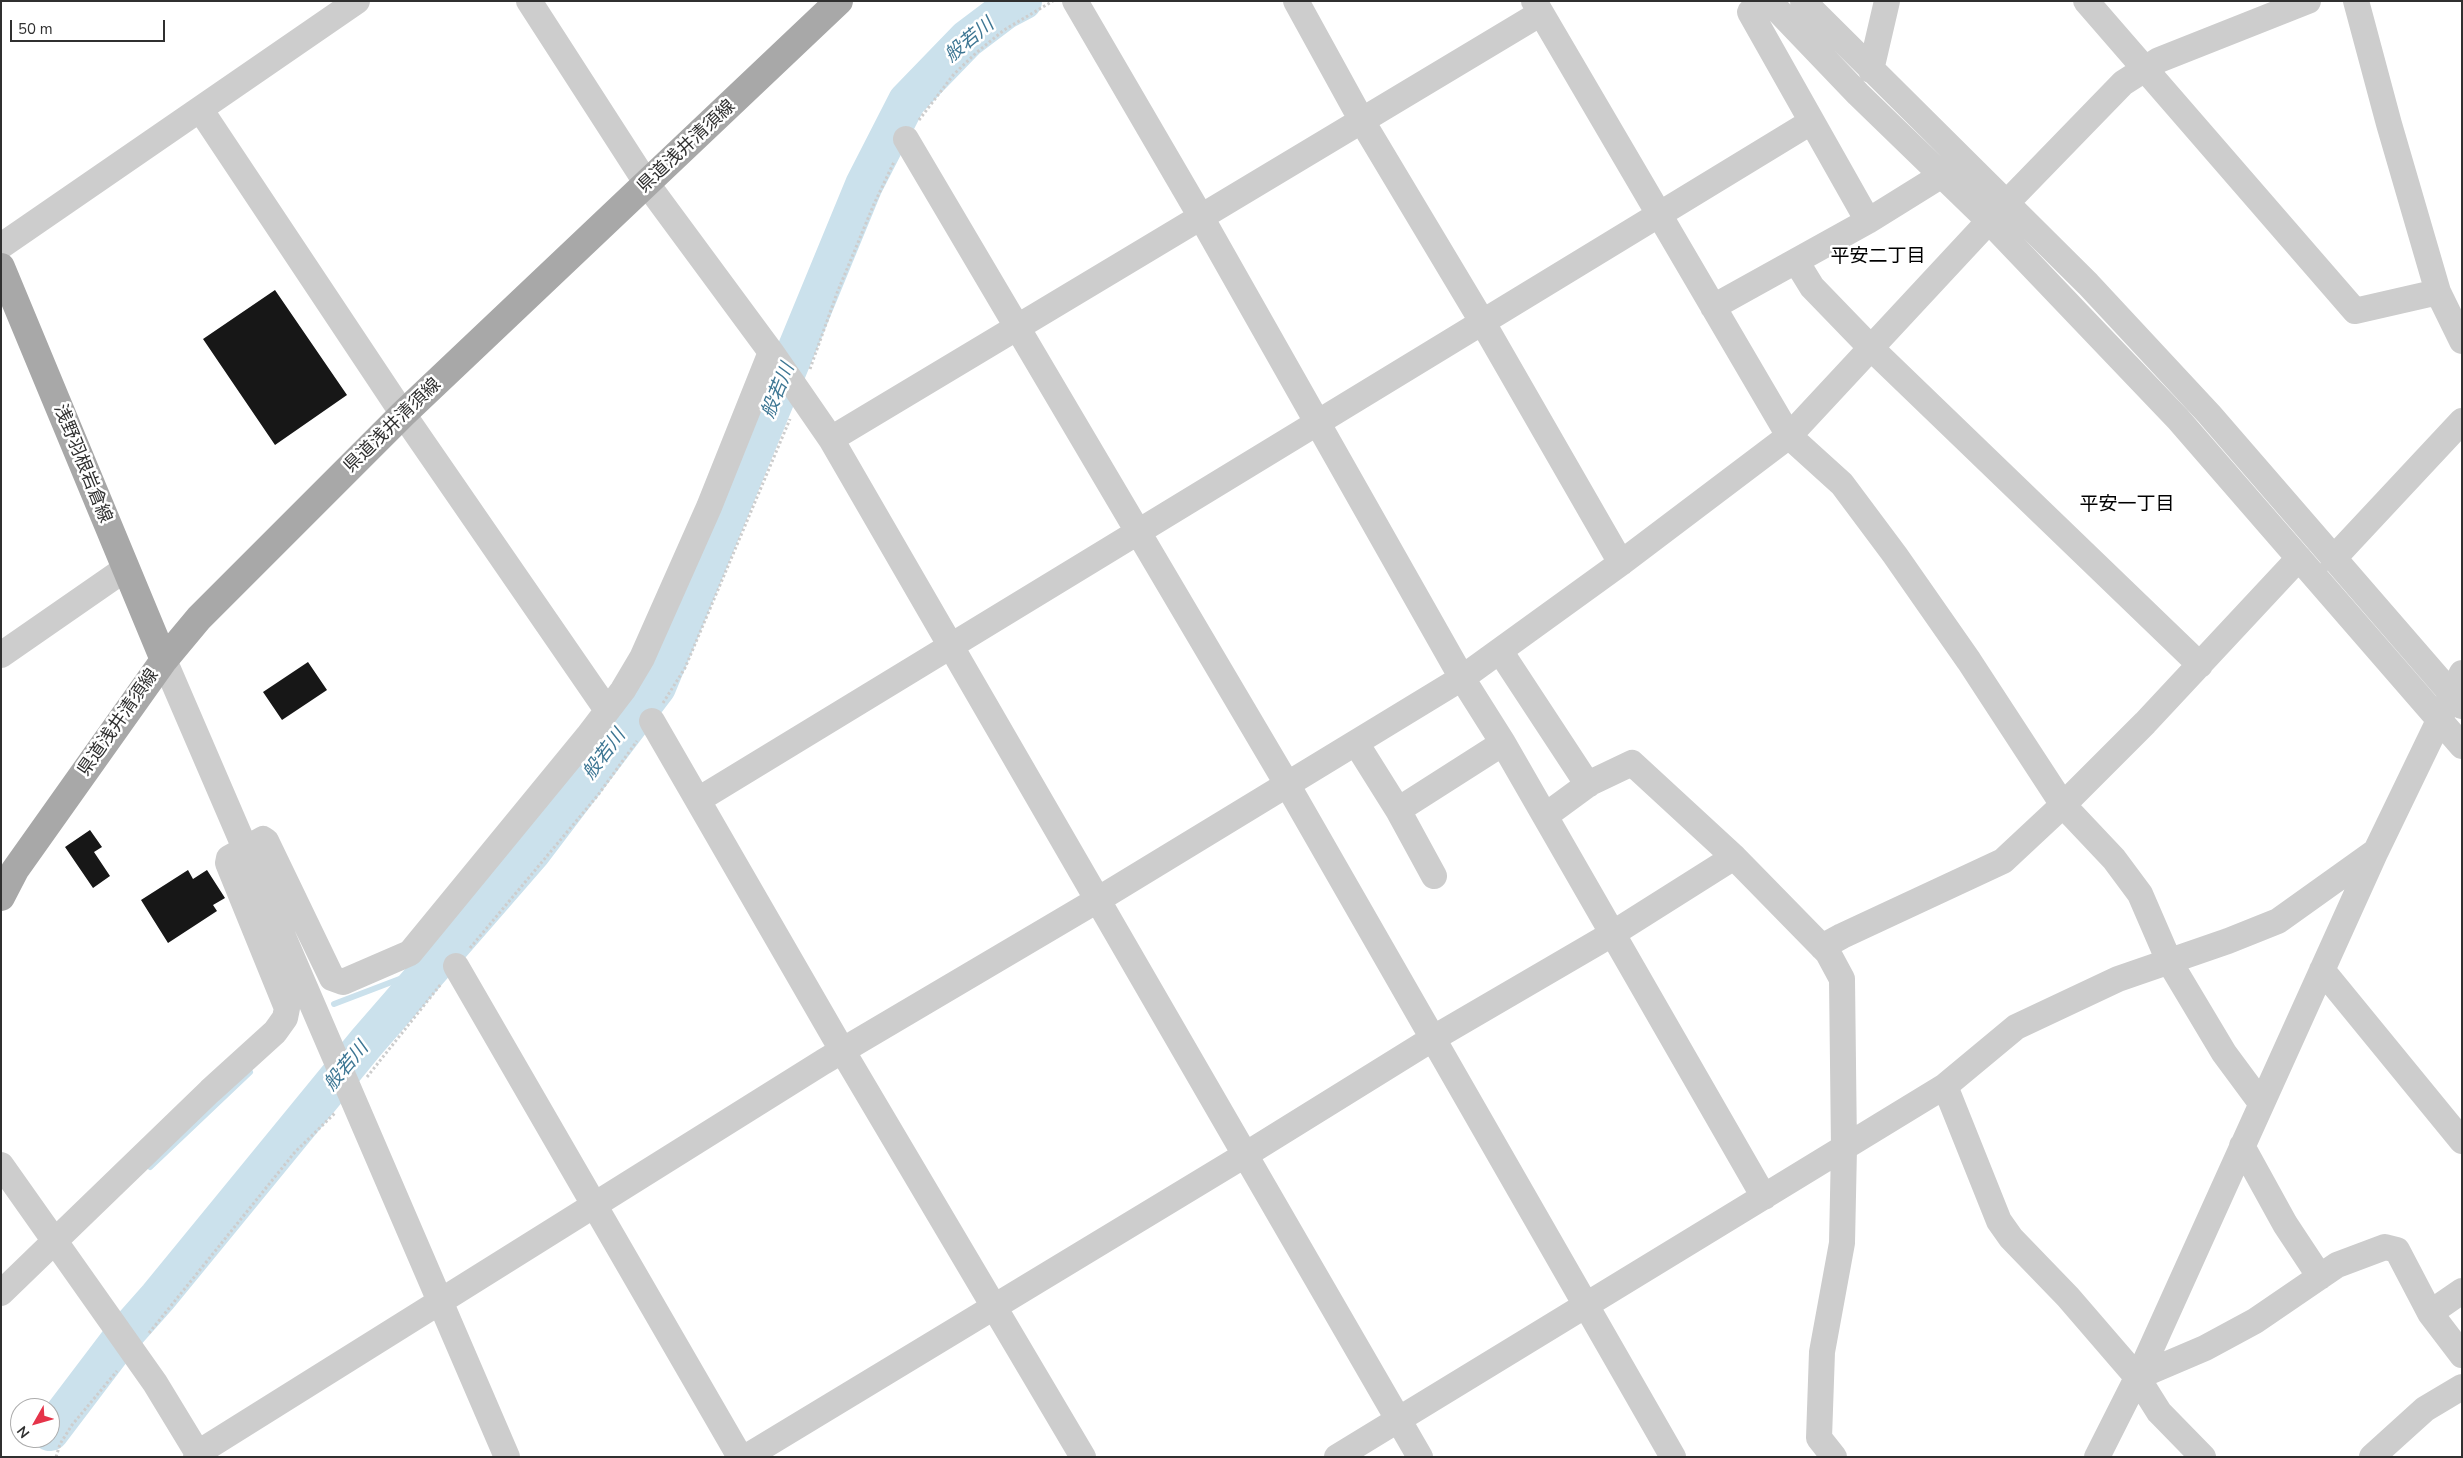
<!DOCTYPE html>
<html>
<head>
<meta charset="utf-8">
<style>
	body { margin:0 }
	#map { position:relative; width:2463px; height:1458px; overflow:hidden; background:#fff; font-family:"Nunito Sans",sans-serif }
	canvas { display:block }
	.frame { position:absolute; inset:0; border:2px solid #303030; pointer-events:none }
	.north { position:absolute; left:10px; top:1398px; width:50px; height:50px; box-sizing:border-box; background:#fff; border:1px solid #acacac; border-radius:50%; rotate:232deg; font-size:14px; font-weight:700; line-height:20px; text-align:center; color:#303030 }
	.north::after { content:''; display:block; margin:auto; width:18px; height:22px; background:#e5344a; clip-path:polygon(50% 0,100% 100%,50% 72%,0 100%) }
	.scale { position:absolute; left:10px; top:20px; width:155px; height:22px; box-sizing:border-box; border:2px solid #303030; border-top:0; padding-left:6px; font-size:15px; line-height:18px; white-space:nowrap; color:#303030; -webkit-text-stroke:4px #fff; paint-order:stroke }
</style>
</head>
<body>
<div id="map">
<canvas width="2463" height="1458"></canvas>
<div class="frame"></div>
<div class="north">N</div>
<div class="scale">50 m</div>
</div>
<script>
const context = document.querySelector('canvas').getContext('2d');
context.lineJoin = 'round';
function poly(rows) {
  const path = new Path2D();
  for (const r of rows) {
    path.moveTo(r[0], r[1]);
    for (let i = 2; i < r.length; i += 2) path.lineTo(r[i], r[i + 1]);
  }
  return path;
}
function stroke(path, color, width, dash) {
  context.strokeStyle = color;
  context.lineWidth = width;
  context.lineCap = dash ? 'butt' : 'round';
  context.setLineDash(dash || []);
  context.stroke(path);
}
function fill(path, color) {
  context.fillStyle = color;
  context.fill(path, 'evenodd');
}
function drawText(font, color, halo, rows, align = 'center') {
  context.font = font + ' "Nunito Sans","Noto Sans JP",sans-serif';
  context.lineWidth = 5;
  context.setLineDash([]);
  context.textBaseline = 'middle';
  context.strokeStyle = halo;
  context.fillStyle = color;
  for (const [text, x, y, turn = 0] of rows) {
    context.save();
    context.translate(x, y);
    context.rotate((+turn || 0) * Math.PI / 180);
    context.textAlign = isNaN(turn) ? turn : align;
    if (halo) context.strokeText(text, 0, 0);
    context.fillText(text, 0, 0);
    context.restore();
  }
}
stroke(poly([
	[334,1004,431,967],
	[150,1167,250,1072]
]), '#cbe1ec', 6);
stroke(poly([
	[50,1432,119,1341,158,1297,366,1043,532,852,657,687,864,185,907,101,967,39,1004,11,1023,1]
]), '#cbe1ec', 38);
fill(poly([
	[275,290,347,395,275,445,203,339],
	[308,662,327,690,282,720,263,692],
	[90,830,102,847,94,852,110,876,93,888,65,847],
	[188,870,193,879,207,870,225,898,213,905,217,911,168,943,141,900]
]), '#171717');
stroke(poly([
	[919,120,954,74,976,53,1004,30,1053,1],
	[810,369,837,293,874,204,894,162],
	[663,703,685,668,790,419],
	[470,948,598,795,637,741],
	[367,1077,441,984],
	[149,1333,295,1152,335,1113],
	[56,1457,60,1444,72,1425,117,1371]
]), '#cdcdcd', 3, [2.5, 2.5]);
stroke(poly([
	[529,1,647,184,771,352,831,439,1420,1457],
	[1075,1,1201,217,1462,678,1503,743,1764,1197],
	[1296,1,1362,121,1483,323,1621,563],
	[1534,1,1789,436,1842,484,1895,555,1969,661,2063,805,2114,859,2140,894,2169,961,2224,1053,2261,1103],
	[1763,1,1750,12,1868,221],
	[1769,1,1858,94,1989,221,2178,419,2462,746],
	[1803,1,2088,284,2209,414,2462,706],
	[2086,1,2355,311,2438,292],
	[2356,1,2389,124,2438,292,2462,341],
	[1871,70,1887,1],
	[200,109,403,414,607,710],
	[906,139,1287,784,1673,1457],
	[1,246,357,1],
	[1796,261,1812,287,1871,348,2200,665],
	[1713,307,1868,221,1942,175],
	[831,439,1541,13],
	[2333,559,2462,421],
	[1500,651,1588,785],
	[1,655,125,569],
	[164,660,507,1457],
	[652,721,842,1050,1083,1457],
	[1356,743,1398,810,1503,743],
	[698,800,1811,122],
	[1398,810,1434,876],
	[1545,816,1590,783,1632,763,1734,857,1828,953,1842,979,1844,1148,1842,1243,1822,1352,1819,1438,1834,1457],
	[1822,947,1842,936,2003,861,2063,805,2145,723,2299,558],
	[456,966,740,1457],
	[2322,970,2462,1141],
	[1945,1086,1999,1221,2011,1238,2068,1297,2137,1377,2159,1412,2203,1457],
	[2242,1146,2285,1224,2320,1277],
	[1,1165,155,1383,200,1457],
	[1,1293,210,1091,275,1032,285,1018,287,1008,228,863,229,858,263,839,266,841,332,978,343,982,410,953,588,736,623,690,642,658,709,507,771,352],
	[2430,1313,2462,1291],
	[2137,1377,2205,1348,2255,1321,2337,1265,2385,1247,2397,1250,2430,1313,2462,1355],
	[196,1457,198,1453,823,1062,1099,899,1462,678,1621,563,1789,436,1989,221,2123,83,2159,60,2308,1],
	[746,1457,1245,1155,1432,1039,1612,934,1734,857],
	[1337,1457,1945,1086,2016,1027,2118,979,2228,941,2278,921,2376,851],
	[2097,1457,2145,1362,2376,851,2462,673],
	[2372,1457,2425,1409,2462,1387]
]), '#cdcdcd', 26);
stroke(poly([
	[1,267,164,660],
	[1,897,15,870,164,660,199,618,403,414,839,1]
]), '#a8a8a8', 28);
drawText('18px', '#303030', '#fff', [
	["県道浅井清須線",687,147,-43],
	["県道浅井清須線",393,426,-44],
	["浅野羽根岩倉線",82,464,68],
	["県道浅井清須線",119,723,-55]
]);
drawText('italic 19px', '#3d7693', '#fff', [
	["般若川",970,41,-40],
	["般若川",779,391,-68],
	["般若川",605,755,-53],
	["般若川",347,1067,-50]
]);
drawText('19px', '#000', '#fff', [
	["平安二丁目",1878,257],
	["平安一丁目",2127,505]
]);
</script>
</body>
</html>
